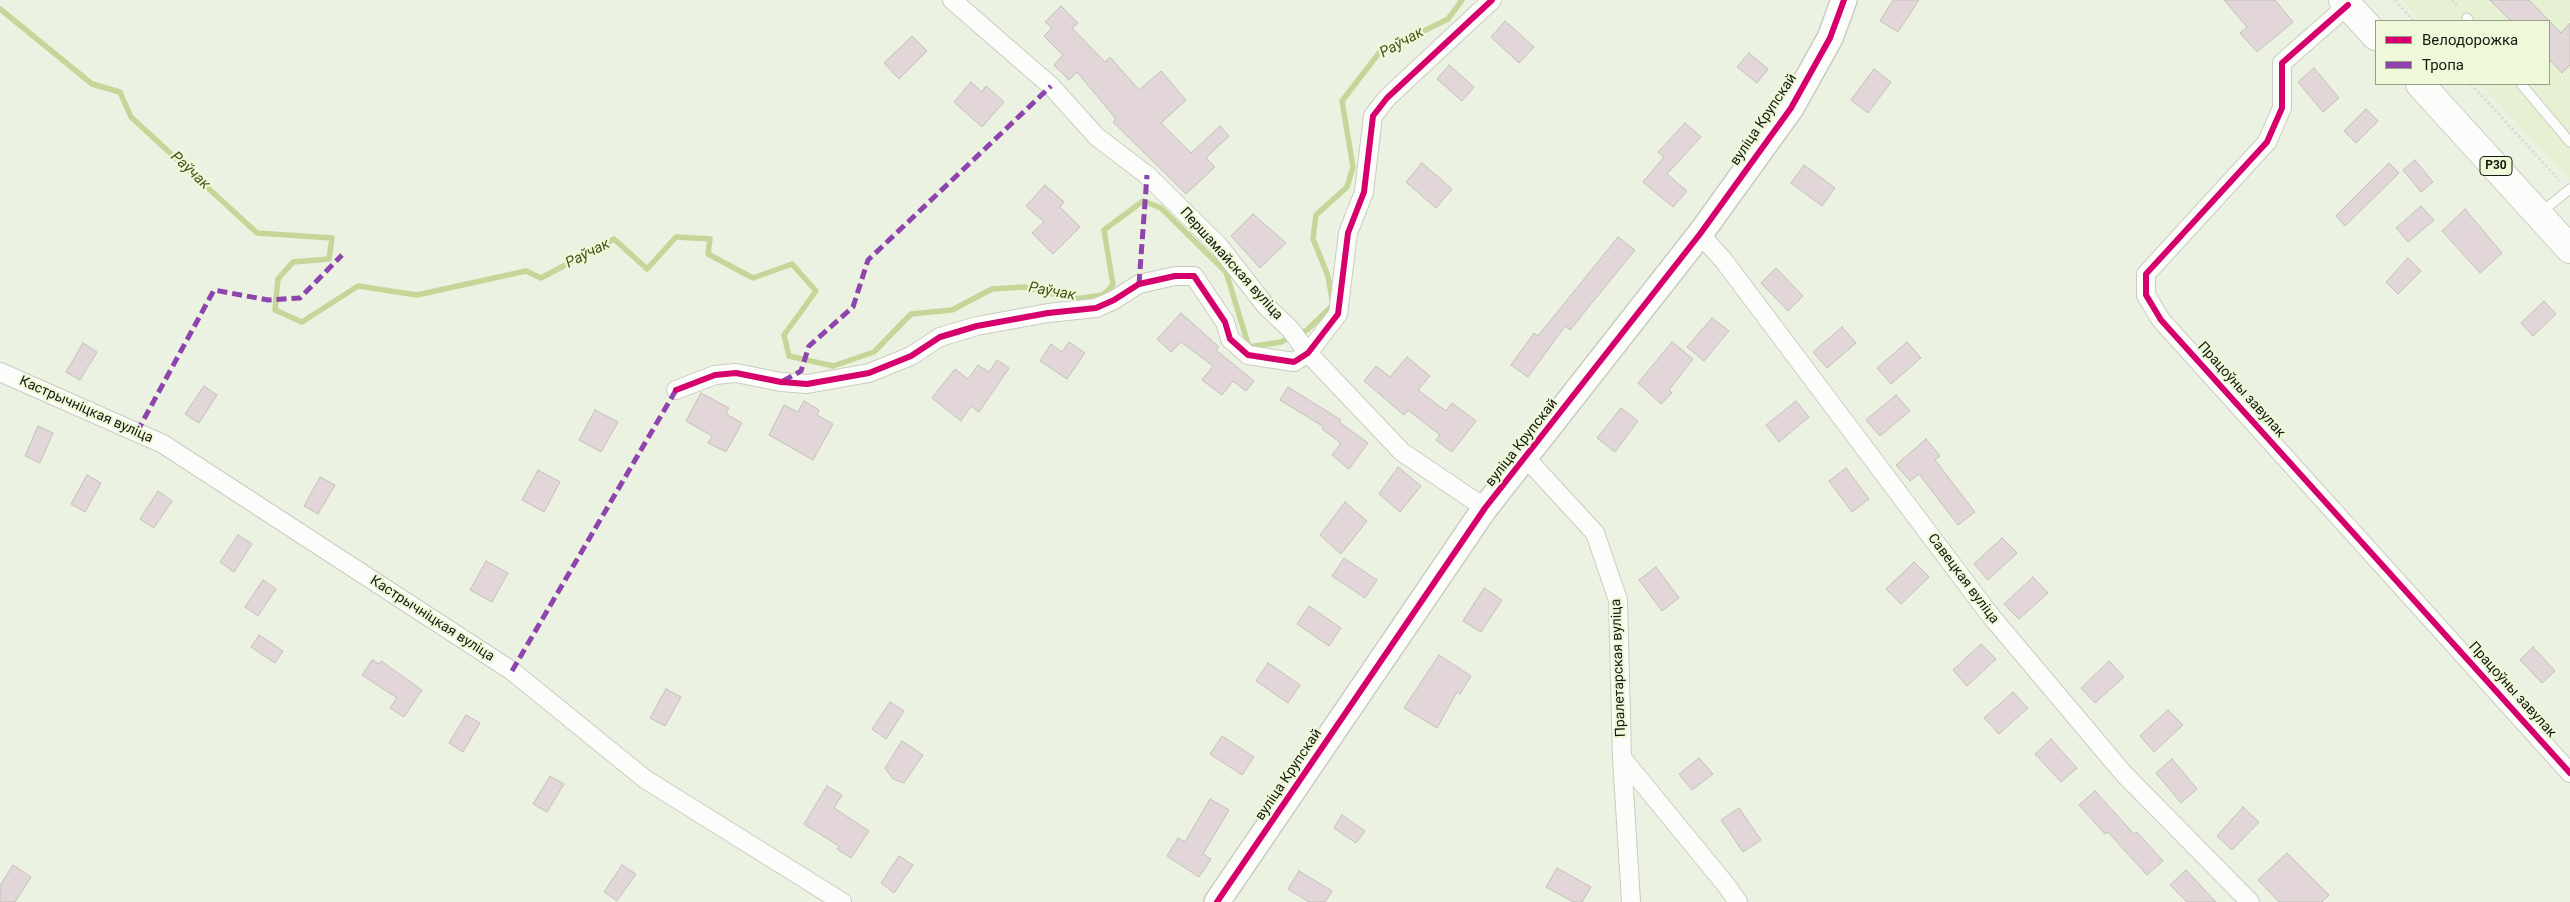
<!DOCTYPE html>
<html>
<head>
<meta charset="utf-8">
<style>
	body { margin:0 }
	#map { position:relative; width:2570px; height:902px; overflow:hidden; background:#ecf2e1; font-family:Roboto,sans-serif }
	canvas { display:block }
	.legend { position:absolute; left:2375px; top:20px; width:175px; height:65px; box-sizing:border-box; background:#eff9da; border:1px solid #989f88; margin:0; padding:6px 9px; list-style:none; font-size:15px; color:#15190e }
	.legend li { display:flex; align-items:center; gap:10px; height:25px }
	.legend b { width:25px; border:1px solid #989f88 }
</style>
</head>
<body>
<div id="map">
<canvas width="2570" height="902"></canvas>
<ul class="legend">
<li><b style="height:6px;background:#d6006c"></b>Велодорожка</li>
<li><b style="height:6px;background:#8e44ad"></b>Тропа</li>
</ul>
</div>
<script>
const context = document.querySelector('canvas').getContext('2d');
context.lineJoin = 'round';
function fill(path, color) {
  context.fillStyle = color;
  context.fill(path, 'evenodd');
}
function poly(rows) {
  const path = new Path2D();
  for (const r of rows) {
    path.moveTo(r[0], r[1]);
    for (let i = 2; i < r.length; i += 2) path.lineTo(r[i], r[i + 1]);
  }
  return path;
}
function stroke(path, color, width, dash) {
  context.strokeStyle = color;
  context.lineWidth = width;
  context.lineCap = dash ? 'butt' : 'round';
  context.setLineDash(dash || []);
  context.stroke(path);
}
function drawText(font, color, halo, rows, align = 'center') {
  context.font = font + ' Roboto,sans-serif';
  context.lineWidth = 4.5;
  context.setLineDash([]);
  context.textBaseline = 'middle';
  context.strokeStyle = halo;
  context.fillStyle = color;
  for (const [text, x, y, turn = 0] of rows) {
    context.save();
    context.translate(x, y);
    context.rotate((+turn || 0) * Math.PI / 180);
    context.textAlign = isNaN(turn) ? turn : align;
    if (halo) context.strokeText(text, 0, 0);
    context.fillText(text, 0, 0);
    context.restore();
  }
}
fill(poly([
	[2401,0,2570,0,2570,180,2480,84,2549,84,2549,21,2421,21]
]), '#e6f0d3');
stroke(poly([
	[0,9,92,84,120,92,131,117,257,233,332,238,329,259,293,262,278,279,275,310,302,322,358,286,417,295,526,271,541,278,614,239,647,269,676,237,710,239,708,254,753,278,792,264,816,291,784,335,789,356,833,366,874,352,911,314,952,310,992,289,1024,287,1074,299,1103,295,1113,285,1104,230,1143,201,1161,208,1226,272,1249,347,1281,342,1307,330,1333,305,1328,276,1313,239,1316,215,1347,187,1353,167,1342,101,1379,53,1448,19,1462,0]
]), '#c5d798', 5.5);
const building = poly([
	[1893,0,1919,0,1898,32,1880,21,1893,0],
	[2224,0,2275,0,2293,22,2257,52,2240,33,2247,27,2224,0],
	[2490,0,2529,0,2561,33,2570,23,2570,65,2562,73,2549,59,2549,21,2511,21,2490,0],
	[1061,6,1078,23,1072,28,1105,62,1110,57,1139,90,1161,71,1186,100,1161,123,1191,153,1220,126,1229,136,1206,158,1215,167,1186,194,1113,122,1116,119,1077,72,1069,80,1054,65,1063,55,1044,36,1052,28,1045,22,1061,6],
	[1505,21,1534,47,1519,63,1491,37,1505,21],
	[912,36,927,51,899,79,884,63,912,36],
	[1749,53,1768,69,1757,83,1737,67,1749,53],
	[1449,65,1474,87,1462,101,1437,79,1449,65],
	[2314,68,2339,98,2323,112,2298,82,2314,68],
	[1874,69,1891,82,1868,113,1851,100,1874,69],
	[971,82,982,92,986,86,1004,102,982,127,954,102,971,82],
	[2366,109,2378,121,2356,143,2344,131,2366,109],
	[1685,123,1701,137,1667,174,1687,191,1673,207,1643,182,1664,157,1658,152,1685,123],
	[2415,160,2433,182,2421,192,2403,170,2415,160],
	[1422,163,1452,189,1436,208,1406,182,1422,163],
	[2389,163,2399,173,2345,226,2336,216,2389,163],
	[1804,165,1835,188,1822,206,1791,183,1804,165],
	[1045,185,1064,202,1060,207,1080,227,1053,254,1032,233,1044,222,1026,206,1045,185],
	[2421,206,2434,220,2408,242,2396,228,2421,206],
	[2465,209,2502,253,2480,273,2442,231,2465,209],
	[1253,214,1286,243,1260,268,1231,236,1253,214],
	[1618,237,1635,250,1570,330,1565,326,1528,377,1511,365,1534,333,1538,336,1618,237],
	[2408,258,2421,271,2398,294,2386,282,2408,258],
	[1776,268,1803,296,1788,311,1761,283,1776,268],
	[2544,301,2556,314,2533,336,2521,323,2544,301],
	[1181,313,1219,347,1216,350,1254,381,1246,391,1233,381,1222,395,1202,380,1213,366,1181,342,1171,352,1157,339,1181,313],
	[1712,318,1729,331,1704,361,1687,347,1712,318],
	[1842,327,1856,343,1827,368,1813,352,1842,327],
	[1069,342,1085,353,1067,379,1040,361,1051,344,1062,352,1069,342],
	[1672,342,1693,359,1669,390,1672,393,1661,404,1638,383,1672,342],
	[1907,342,1921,358,1891,384,1877,368,1907,342],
	[83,343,97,352,80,380,66,372,83,343],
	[1407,357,1430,376,1418,390,1446,411,1452,403,1476,421,1452,452,1436,440,1440,435,1408,410,1404,415,1364,381,1376,366,1390,377,1407,357],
	[997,360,1009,368,979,412,971,406,961,421,932,398,955,369,968,379,978,365,989,372,997,360],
	[204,386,217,395,199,423,185,414,204,386],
	[1288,387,1341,420,1339,422,1368,443,1349,469,1332,455,1341,443,1322,429,1324,427,1280,400,1288,387],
	[701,393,729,408,726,414,742,423,726,452,708,443,712,436,686,421,701,393],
	[1896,395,1910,411,1880,436,1866,420,1896,395],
	[804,401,819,410,817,415,833,424,813,460,769,435,784,405,798,412,804,401],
	[1796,401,1809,417,1779,442,1766,425,1796,401],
	[1621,408,1638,421,1615,452,1597,438,1621,408],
	[595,410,618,422,601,452,579,440,595,410],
	[38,426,53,433,40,463,25,456,38,426],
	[1926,439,1940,456,1935,460,1975,512,1958,525,1919,474,1910,481,1896,465,1926,439],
	[1398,467,1421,486,1400,512,1379,494,1398,467],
	[1846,468,1869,499,1852,512,1829,481,1846,468],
	[538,470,560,482,544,512,522,500,538,470],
	[87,475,101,483,85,512,71,504,87,475],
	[320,477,335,485,318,514,304,506,320,477],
	[158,491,172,501,154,528,140,519,158,491],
	[1345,502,1367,521,1341,554,1320,535,1345,502],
	[238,535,252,544,234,572,220,562,238,535],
	[2002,538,2017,553,1988,580,1974,564,2002,538],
	[1344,558,1377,580,1365,598,1332,576,1344,558],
	[486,561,508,573,492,602,470,590,486,561],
	[1914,562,1929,577,1901,604,1886,589,1914,562],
	[1656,567,1679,598,1662,611,1639,580,1656,567],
	[2033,577,2048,593,2019,619,2004,604,2033,577],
	[263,580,276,589,258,616,245,607,263,580],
	[1484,588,1502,600,1481,632,1463,621,1484,588],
	[1309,606,1341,628,1329,646,1297,624,1309,606],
	[259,635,283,651,275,663,251,647,259,635],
	[1981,644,1996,659,1967,686,1953,670,1981,644],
	[2533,647,2555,671,2542,683,2520,660,2533,647],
	[1439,655,1471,676,1460,694,1457,692,1437,728,1404,708,1439,655],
	[372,660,379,664,381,661,422,690,404,717,390,708,397,698,362,675,372,660],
	[2109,661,2124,677,2095,703,2081,688,2109,661],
	[1268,663,1300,685,1288,703,1256,681,1268,663],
	[666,689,681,697,665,726,650,718,666,689],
	[2013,692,2028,708,1999,734,1984,718,2013,692],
	[890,702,904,711,886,739,872,729,890,702],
	[2168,710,2183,725,2154,752,2140,736,2168,710],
	[466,715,480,723,463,752,449,743,466,715],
	[1222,736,1254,757,1242,775,1210,754,1222,736],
	[2051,739,2077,768,2061,782,2035,754,2051,739],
	[902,741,923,755,904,783,893,779,885,768,902,741],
	[1699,758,1713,774,1692,790,1679,774,1699,758],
	[2172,759,2197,789,2181,803,2156,773,2172,759],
	[550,776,564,784,547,812,533,804,550,776],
	[827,786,842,795,834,808,869,831,851,858,837,849,839,846,804,824,827,786],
	[2095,791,2134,834,2137,832,2163,861,2147,875,2108,832,2105,834,2079,805,2095,791],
	[1210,799,1229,810,1203,854,1211,859,1199,877,1167,856,1178,838,1185,842,1210,799],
	[2243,807,2259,822,2232,850,2217,836,2243,807],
	[1739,808,1761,840,1743,852,1721,820,1739,808],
	[1342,815,1365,831,1356,843,1334,828,1342,815],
	[2287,853,2329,895,2322,902,2279,902,2258,880,2287,853],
	[899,856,913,865,894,893,881,883,899,856],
	[13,865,31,877,15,902,0,902,0,886,13,865],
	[622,865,636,874,617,901,604,892,622,865],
	[1557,868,1591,887,1582,902,1573,902,1546,887,1557,868],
	[2186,870,2216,902,2187,902,2170,885,2186,870],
	[1299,871,1332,891,1325,902,1309,902,1288,889,1299,871]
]);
fill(building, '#e3d6d9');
stroke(building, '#c2bfba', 1);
const lane = poly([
	[2467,18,2469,21],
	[2521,84,2570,142],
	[2540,213,2570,189]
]);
const street = poly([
	[952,0,1051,86,1097,137,1147,175,1219,246,1265,305,1290,329,1308,353,1402,452,1485,508],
	[2348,5,2282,63,2282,108,2267,142,2146,274,2146,295,2161,320,2570,773],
	[1700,234,1724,261,1990,615,2124,774,2250,902],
	[0,372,163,444,512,671,645,779,842,902],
	[676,390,715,375,736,373,781,382,807,384,869,373,911,356,940,337,977,326,1048,313,1096,308,1114,300,1139,284,1175,276,1194,276,1225,322,1230,339,1248,355,1294,362,1308,353,1338,314,1348,233,1364,192,1373,116,1387,98,1492,0],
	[1526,458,1595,533,1618,600,1622,758,1631,902],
	[1622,758,1726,885,1738,902]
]);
const secondary = poly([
	[1217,902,1485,508,1700,234,1791,108,1830,38,1844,0]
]);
const primary = poly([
	[2343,0,2376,36],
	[2420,84,2570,249]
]);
stroke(lane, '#c9cdc1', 11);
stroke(street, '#c9cdc1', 20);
stroke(secondary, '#c9cdc1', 28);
stroke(primary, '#c9cdc1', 30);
stroke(poly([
	[2395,0,2414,21],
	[2452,0,2459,8],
	[2471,84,2560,181]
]), '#dbddd7', 3, [2.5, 2.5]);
stroke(lane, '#fcfdfa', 9);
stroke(street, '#fcfdfa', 18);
stroke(secondary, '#fcfdfa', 25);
stroke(primary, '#fcfdfa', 28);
stroke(poly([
	[1139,284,1147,175],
	[783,381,801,371,809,346,853,307,868,260,1051,86],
	[137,432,214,290,268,300,300,298,342,255],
	[512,671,676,390]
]), '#8e44ad', 5, [10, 5]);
stroke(poly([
	[2348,5,2282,63,2282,108,2267,142,2146,274,2146,295,2161,320,2570,773],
	[676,390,715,375,736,373,781,382,807,384,869,373,911,356,940,337,977,326,1048,313,1096,308,1114,300,1139,284,1175,276,1194,276,1225,322,1230,339,1248,355,1294,362,1308,353,1338,314,1348,233,1364,192,1373,116,1387,98,1492,0],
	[1217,902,1485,508,1700,234,1791,108,1830,38,1844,0]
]), '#d6006c', 6);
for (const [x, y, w] of [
	[2496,166,32]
]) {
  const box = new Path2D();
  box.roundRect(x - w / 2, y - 9.5, w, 19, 4);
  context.fillStyle = '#eff9da';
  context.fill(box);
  stroke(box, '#15190e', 1);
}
drawText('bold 12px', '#15190e', null, [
	["Р30",2496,166]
]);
drawText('14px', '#15190e', '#eff9da', [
	["вуліца Крупскай",1764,120,-56],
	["Першамайская вуліца",1231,264,48],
	["Працоўны завулак",2241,390,48],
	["Кастрычніцкая вуліца",86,410,24],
	["вуліца Крупскай",1522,443,-52],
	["Савецкая вуліца",1963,579,53],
	["Кастрычніцкая вуліца",432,619,33],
	["Пралетарская вуліца",1619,668,-92],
	["Працоўны завулак",2512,690,48],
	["вуліца Крупскай",1289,775,-56]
]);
drawText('italic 15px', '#47551a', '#eff9da', [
	["Раўчак",1402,43,-29],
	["Раўчак",190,171,43],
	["Раўчак",588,254,-27],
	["Раўчак",1052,292,10]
]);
</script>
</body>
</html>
